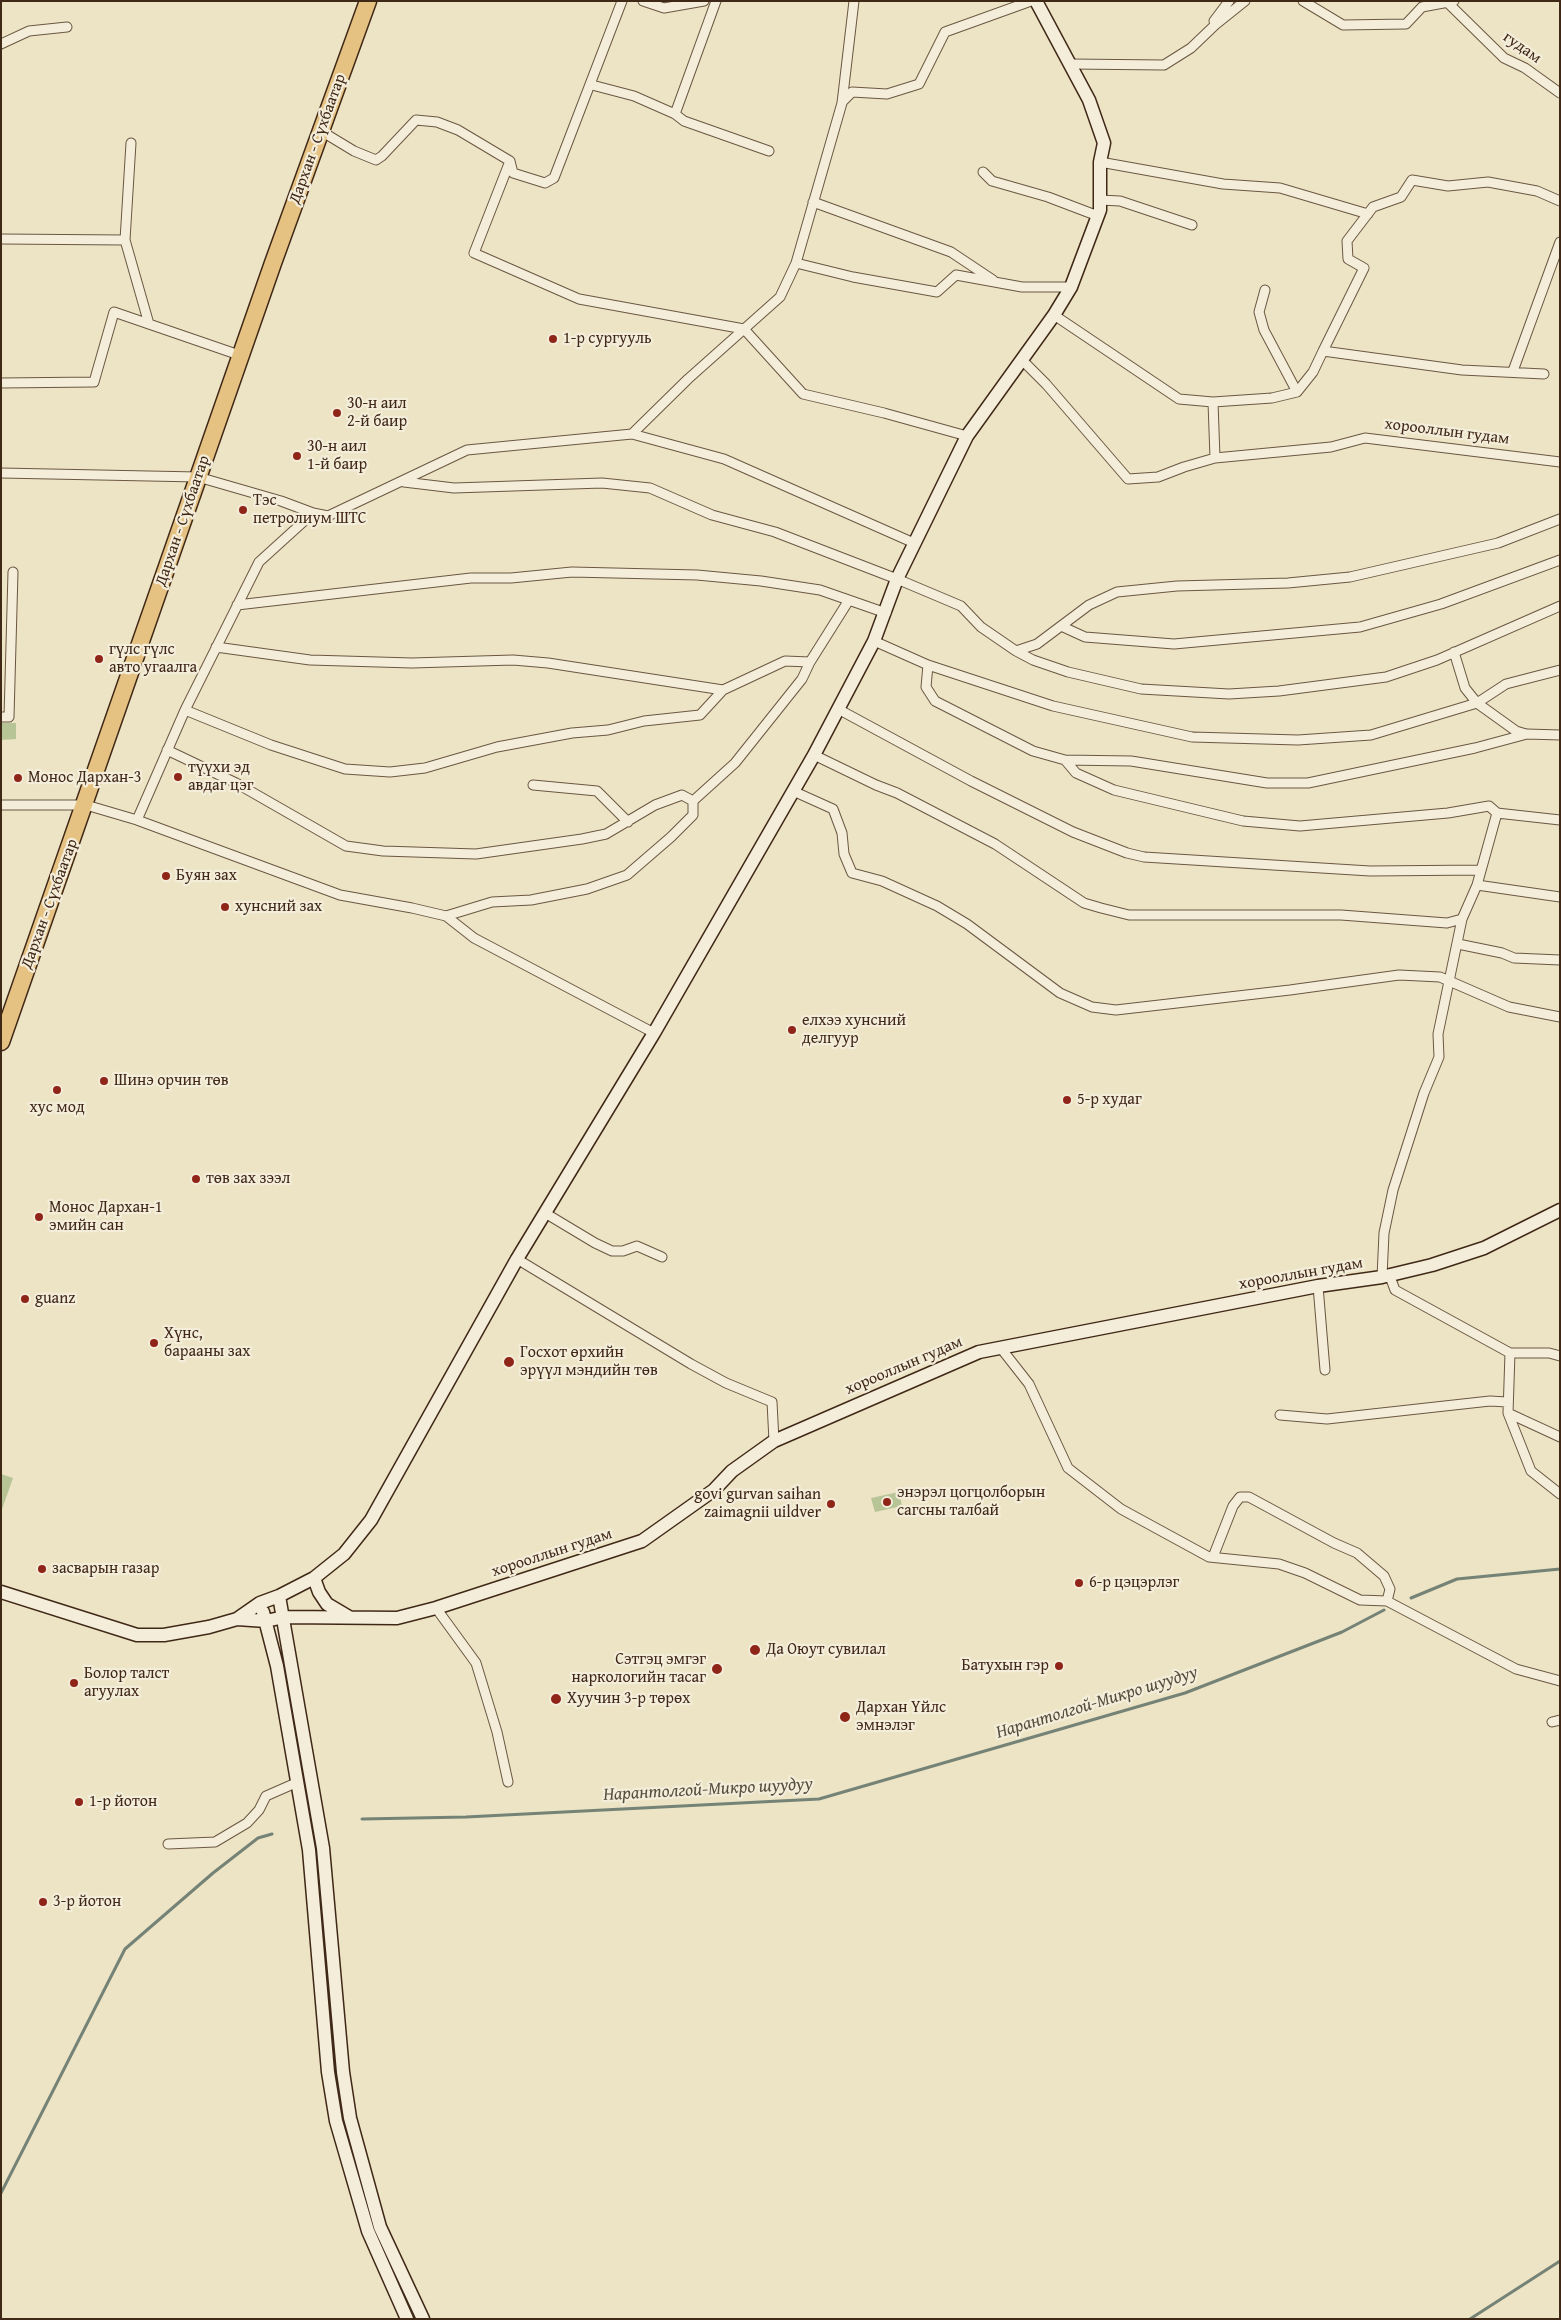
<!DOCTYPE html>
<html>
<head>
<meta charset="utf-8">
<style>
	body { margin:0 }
	#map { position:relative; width:1561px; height:2320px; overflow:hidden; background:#ece4c5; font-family:"Gentium Book Plus",serif }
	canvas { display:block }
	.frame { position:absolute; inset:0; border:2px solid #402817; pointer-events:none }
</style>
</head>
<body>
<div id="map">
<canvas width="1561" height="2320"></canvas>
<div class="frame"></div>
</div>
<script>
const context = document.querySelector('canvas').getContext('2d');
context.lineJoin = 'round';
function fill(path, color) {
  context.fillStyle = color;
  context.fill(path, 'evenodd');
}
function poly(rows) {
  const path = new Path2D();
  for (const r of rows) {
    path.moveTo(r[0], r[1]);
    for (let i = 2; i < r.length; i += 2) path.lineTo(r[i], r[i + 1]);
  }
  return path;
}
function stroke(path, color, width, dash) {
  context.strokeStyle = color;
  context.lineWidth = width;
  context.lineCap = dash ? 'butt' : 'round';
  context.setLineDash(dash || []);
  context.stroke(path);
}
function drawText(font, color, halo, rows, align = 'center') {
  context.font = font + ' "Gentium Book Plus",serif';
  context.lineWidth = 4.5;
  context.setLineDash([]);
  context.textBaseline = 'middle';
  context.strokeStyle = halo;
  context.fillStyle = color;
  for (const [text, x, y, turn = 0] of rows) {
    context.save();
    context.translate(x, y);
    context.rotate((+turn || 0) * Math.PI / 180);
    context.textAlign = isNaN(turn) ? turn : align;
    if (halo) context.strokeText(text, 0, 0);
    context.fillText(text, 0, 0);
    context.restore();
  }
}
fill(poly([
	[1,723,16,723,16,739,1,740],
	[1,1474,13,1478,1,1512],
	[899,1492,902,1506,875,1512,871,1498]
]), '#b6c496');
stroke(poly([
	[1411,1598,1457,1579,1560,1569],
	[362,1819,466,1817,819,1799,1185,1693,1342,1632,1384,1610],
	[1,2193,125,1949,213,1873,258,1838,272,1834],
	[1470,2319,1560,2261]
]), '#758276', 3);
const street = poly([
	[643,1,664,8,704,1],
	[1303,1,1343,25,1406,24,1422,7,1454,1],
	[1449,4,1504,58,1525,68,1560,93],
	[1214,21,1229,1],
	[1,44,29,31,67,27],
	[1070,64,1164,65,1191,48,1215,25,1245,1],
	[592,85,634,96,675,114,684,121,769,151],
	[842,102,852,92,887,94,919,84,945,32,1031,1],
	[675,114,716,1],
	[321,131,354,151,376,160,382,156,416,120,437,122,458,130,510,161,513,173,545,183,554,178,622,1],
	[131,143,125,240,149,324],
	[510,161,474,253,579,299,744,329,803,394,884,413,967,436],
	[1100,162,1223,184,1280,188,1368,214],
	[983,172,992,181,1048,197,1098,216],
	[1100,200,1120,201,1192,225],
	[813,202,951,252,993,280],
	[1,239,125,240],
	[796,263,853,277,937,292,956,275,1022,287,1071,287],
	[1265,290,1259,312,1264,330,1297,392],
	[1054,315,1179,399,1213,402,1272,398,1297,392,1313,372,1323,351,1462,370,1544,374],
	[1323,351,1364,268,1348,259,1347,241,1373,207,1401,197,1412,180,1448,186,1488,182,1537,191,1560,201],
	[1022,360,1046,384,1128,479,1158,477,1184,467,1215,458,1331,447,1365,438,1560,462],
	[1513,371,1560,242],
	[1,383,94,382,114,312,242,356],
	[1213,402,1215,458],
	[632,434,724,459,914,543],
	[1,473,198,477,281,501,313,513],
	[404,482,454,488,602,483,650,488,712,515,775,532,897,579,961,606,981,627,1016,651,1037,644,1089,605,1117,592,1177,586,1288,583,1350,577,1498,543,1560,519],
	[237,605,471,578,511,578,572,572,697,575,761,581,820,590,886,613],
	[1061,626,1085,637,1174,644,1360,627,1441,604,1560,560],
	[874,641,928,665,1053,706,1192,737,1298,740,1371,735,1477,703,1506,684,1560,670],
	[216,647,310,660,412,663,513,660,548,663,723,690],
	[1016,651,1033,660,1068,672,1141,689,1229,694,1279,691,1386,677,1437,660,1560,606],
	[1454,652,1465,688,1477,703,1516,731,1526,734],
	[928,665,926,687,935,701,1033,751,1065,760],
	[838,709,971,781,1073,832,1127,853,1144,857,1370,871,1481,870],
	[185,710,271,745,345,769,390,772,425,768,497,747,572,733,608,730,644,721,700,715,723,690,785,661,810,662,849,600],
	[1,717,9,717,13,572],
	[167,750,236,783,346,846,383,851,476,854,582,839,606,834,655,805,682,795,693,801],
	[814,755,876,785,897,793,995,844,1084,903,1101,908,1129,915,1341,915,1447,923,1462,919],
	[533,785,597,791,628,822],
	[793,791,833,809,842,833,844,854,852,873,882,881,937,906,967,924,1060,993,1092,1007,1116,1010,1290,990,1399,975,1440,977,1509,1007,1560,1017],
	[1,805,86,805,137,820,340,895,412,908,446,916,474,938,654,1033],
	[1497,813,1560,820],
	[137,820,185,710,259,562,313,513,328,516,467,450,632,434,688,379,780,297,796,263,842,103,854,1],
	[1477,885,1560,897],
	[446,916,492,902,531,900,587,889,627,875,671,837,693,815,693,801,735,763,802,679,810,662],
	[1458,944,1502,953,1514,958,1560,960],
	[545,1213,595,1243,612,1251,623,1251,637,1246,662,1257],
	[517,1259,691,1364,726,1383,772,1402,774,1441],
	[1389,1274,1395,1290,1510,1353,1508,1413,1531,1471,1560,1494],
	[1382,1277,1384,1233,1393,1190,1424,1093,1439,1057,1438,1034,1462,919,1477,885,1497,813,1489,806,1448,813,1300,826,1243,821,1114,790,1076,773,1065,760,1131,761,1267,783,1308,783,1475,748,1527,734,1560,735],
	[1318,1286,1325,1370],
	[1000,1347,1029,1384,1068,1468,1121,1509,1209,1557,1279,1564,1305,1573,1360,1600,1387,1601,1516,1669,1560,1681],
	[1510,1353,1549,1353,1560,1356],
	[1508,1413,1560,1437],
	[1280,1415,1327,1419,1490,1401,1507,1402],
	[1213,1557,1233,1506,1240,1497,1249,1497,1334,1543,1357,1553,1384,1576,1390,1589,1387,1601],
	[436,1608,476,1663,497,1732,508,1782],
	[1552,1722,1560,1720],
	[168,1844,215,1842,247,1823,259,1810,266,1796,298,1782]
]);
const secondary = poly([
	[314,1578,319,1592,327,1604,349,1617],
	[1,1592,137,1635,164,1635,209,1627,237,1619,260,1603,279,1596,314,1578,344,1554,371,1520,517,1259,654,1033,814,755,874,641,897,579,967,436,1054,315,1071,287,1100,210,1100,162,1104,143,1089,100,1036,1],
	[279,1596,323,1848,343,2072,350,2118,380,2227,423,2319],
	[263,1612,277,1666,309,1850,328,2072,336,2121,368,2231,407,2319],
	[237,1619,266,1621,284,1617,397,1618,436,1608,642,1541,714,1490,732,1471,774,1441,979,1352,1318,1286,1382,1277,1432,1265,1484,1248,1560,1210]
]);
const highway = poly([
	[1,1042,273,263,368,1]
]);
stroke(street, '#6b5742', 11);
stroke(secondary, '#402817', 15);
stroke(highway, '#402817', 19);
stroke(street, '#f3edd9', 9);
stroke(secondary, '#f3edd9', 12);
stroke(highway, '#e6c282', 16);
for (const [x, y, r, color] of [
	[553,339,5,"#8f2418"],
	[337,413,5,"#8f2418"],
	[297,456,5,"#8f2418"],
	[243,510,5,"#8f2418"],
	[99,659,5,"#8f2418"],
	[178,777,5,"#8f2418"],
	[18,778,5,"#8f2418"],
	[166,876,5,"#8f2418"],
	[225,907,5,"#8f2418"],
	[792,1030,5,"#8f2418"],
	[104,1081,5,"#8f2418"],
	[57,1090,5,"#8f2418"],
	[1067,1100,5,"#8f2418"],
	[196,1179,5,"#8f2418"],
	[39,1217,5,"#8f2418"],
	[25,1299,5,"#8f2418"],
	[154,1343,5,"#8f2418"],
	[509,1362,6,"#8f2418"],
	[887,1502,5,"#8f2418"],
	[831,1504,5,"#8f2418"],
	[42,1569,5,"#8f2418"],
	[1079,1583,5,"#8f2418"],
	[755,1650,6,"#8f2418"],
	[1059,1666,5,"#8f2418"],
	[717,1669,6,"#8f2418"],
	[74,1683,5,"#8f2418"],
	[556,1699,6,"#8f2418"],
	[845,1717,6,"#8f2418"],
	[79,1802,5,"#8f2418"],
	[43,1902,5,"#8f2418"]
]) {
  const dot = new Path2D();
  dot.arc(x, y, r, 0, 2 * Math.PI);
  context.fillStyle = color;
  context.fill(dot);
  stroke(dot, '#f3edd9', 2);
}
drawText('16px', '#402817', '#f3edd9', [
	["гудам",1522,48,35],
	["Дархан - Сүхбаатар",318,139,-70],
	["хорооллын гудам",1447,432,7],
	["Дархан - Сүхбаатар",183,521,-71],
	["Дархан - Сүхбаатар",50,904,-70],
	["хорооллын гудам",1301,1274,-10],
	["хорооллын гудам",904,1366,-23],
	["хорооллын гудам",552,1553,-18]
]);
drawText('16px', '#402817', '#f3edd9', [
	["1-р сургууль",563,339],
	["30-н аил",347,404],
	["2-й баир",347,422],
	["30-н аил",307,447],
	["1-й баир",307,465],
	["Тэс",253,501],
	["петролиум ШТС",253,519],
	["гүлс гүлс",109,650],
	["авто угаалга",109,668],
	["түүхи эд",188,768],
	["авдаг цэг",188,786],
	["Монос Дархан-3",28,778],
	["Буян зах",176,876],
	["хунсний зах",235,907],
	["елхээ хунсний",802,1021],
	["делгуур",802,1039],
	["Шинэ орчин төв",114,1081],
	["5-р худаг",1077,1100],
	["хус мод",57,1108,"center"],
	["төв зах зээл",206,1179],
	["Монос Дархан-1",49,1208],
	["эмийн сан",49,1226],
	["guanz",35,1299],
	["Хүнс,",164,1334],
	["барааны зах",164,1352],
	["Госхот өрхийн",520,1353],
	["эрүүл мэндийн төв",520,1371],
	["энэрэл цогцолборын",897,1493],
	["сагсны талбай",897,1511],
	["govi gurvan saihan",821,1495,"right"],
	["zaimagnii uildver",821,1513,"right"],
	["засварын газар",52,1569],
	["6-р цэцэрлэг",1089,1583],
	["Да Оюут сувилал",766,1650],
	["Сэтгэц эмгэг",706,1660,"right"],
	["наркологийн тасаг",706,1678,"right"],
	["Батухын гэр",1049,1666,"right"],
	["Болор талст",84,1674],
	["агуулах",84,1692],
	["Хуучин 3-р төрөх",567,1699],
	["Дархан Үйлс",856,1708],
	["эмнэлэг",856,1726],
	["1-р йотон",89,1802],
	["3-р йотон",53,1902]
], 'left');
drawText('italic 18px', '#564e3f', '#f3edd9', [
	["Нарантолгой-Микро шуудуу",1097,1703,-17],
	["Нарантолгой-Микро шуудуу",708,1790,-3]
]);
</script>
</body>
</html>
